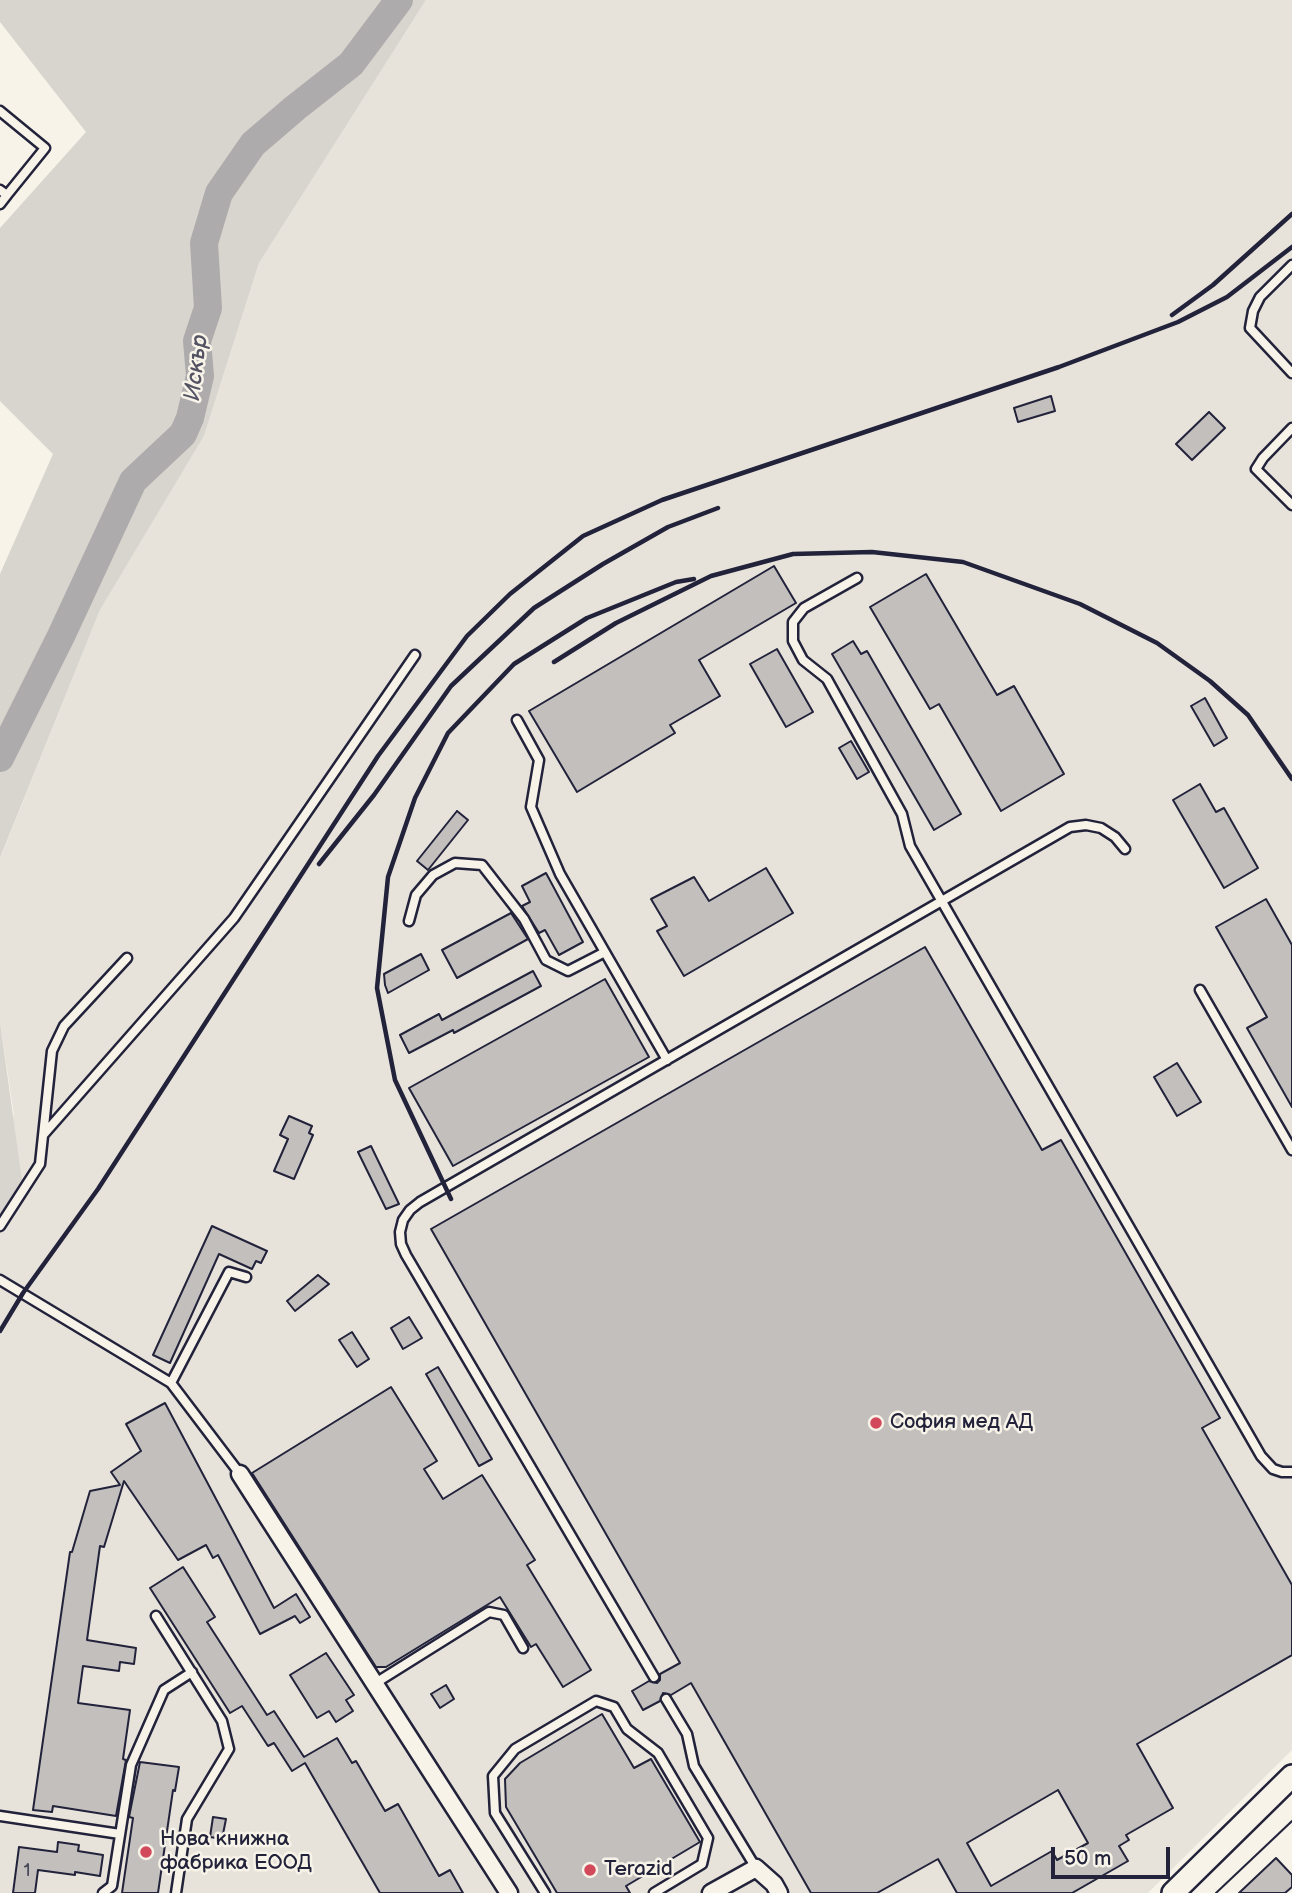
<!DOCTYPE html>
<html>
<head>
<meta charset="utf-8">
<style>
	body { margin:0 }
	#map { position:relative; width:1292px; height:1893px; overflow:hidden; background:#f7f3e8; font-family:"Balsamiq Sans",sans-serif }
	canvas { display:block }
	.scale { position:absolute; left:1051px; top:1847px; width:119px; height:32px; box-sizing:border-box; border:4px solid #22223b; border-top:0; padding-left:9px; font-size:21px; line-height:24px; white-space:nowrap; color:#22223b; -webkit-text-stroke:5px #f7f3e8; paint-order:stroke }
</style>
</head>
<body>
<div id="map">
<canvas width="1292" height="1893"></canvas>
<div class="scale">50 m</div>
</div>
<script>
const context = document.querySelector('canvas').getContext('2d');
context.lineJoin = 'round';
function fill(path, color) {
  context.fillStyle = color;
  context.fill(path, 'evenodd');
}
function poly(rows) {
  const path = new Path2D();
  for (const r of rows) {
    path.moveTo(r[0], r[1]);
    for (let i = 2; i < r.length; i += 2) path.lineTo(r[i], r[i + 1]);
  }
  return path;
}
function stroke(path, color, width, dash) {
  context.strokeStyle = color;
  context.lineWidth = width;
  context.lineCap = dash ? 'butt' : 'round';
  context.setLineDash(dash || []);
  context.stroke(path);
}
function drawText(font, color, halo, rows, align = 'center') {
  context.font = font + ' "Balsamiq Sans",sans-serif';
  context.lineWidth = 5;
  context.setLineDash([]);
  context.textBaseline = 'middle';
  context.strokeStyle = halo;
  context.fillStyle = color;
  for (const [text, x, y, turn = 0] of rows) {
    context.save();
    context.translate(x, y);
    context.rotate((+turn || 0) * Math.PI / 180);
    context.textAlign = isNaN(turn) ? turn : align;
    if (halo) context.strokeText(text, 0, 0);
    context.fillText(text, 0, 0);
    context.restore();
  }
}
fill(poly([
	[426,0,1292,0,1292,1750,1148,1893,0,1893,0,1136,14,1115,0,1022,0,859,100,610,204,436,259,263]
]), '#e7e3db');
fill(poly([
	[0,0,426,0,259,263,204,436,100,610,0,858,0,574,53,454,0,401,0,228,86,132,0,22],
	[0,1022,22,1181,0,1214]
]), '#d8d5cf');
stroke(poly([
	[0,758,61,636,133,481,183,434,190,418,200,376,197,341,208,308,204,243,219,193,253,144,295,108,351,64,399,0]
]), '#aeabad', 28);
const building = poly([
	[1051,396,1055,411,1018,422,1014,408,1051,396],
	[1209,412,1225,428,1192,460,1176,444,1209,412],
	[774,566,796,603,699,660,720,696,670,725,675,733,577,792,529,711,774,566],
	[926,574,997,695,1014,686,1064,774,1001,811,939,704,930,709,870,607,926,574],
	[853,641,861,654,867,651,961,814,934,830,832,654,853,641],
	[777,649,813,712,786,727,750,664,777,649],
	[1205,698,1227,738,1214,746,1191,706,1205,698],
	[851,741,869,772,857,779,839,748,851,741],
	[1200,784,1216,812,1224,808,1258,868,1224,888,1173,800,1200,784],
	[457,811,468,820,428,870,417,861,457,811],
	[766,868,793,913,684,976,657,931,667,926,651,899,694,877,709,901,766,868],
	[546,873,583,942,559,955,545,930,539,933,522,906,530,902,522,886,546,873],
	[1266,899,1292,945,1292,1107,1247,1028,1267,1017,1216,927,1266,899],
	[511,913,528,939,457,978,442,950,511,913],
	[925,947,1042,1150,1061,1140,1220,1418,1202,1428,1292,1585,1292,1655,1137,1744,1173,1808,1126,1835,1129,1840,1119,1846,1128,1861,1072,1893,957,1893,938,1859,877,1893,811,1893,691,1683,671,1695,663,1693,660,1701,643,1710,632,1691,649,1681,657,1683,660,1680,660,1674,680,1663,431,1229,925,947],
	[1058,1790,1088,1843,1057,1860,1052,1851,991,1886,967,1843,1058,1790],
	[421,954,429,970,388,993,385,985,384,974,421,954],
	[533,971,541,986,454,1033,453,1030,409,1053,400,1035,439,1014,442,1020,533,971],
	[605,979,649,1057,453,1166,409,1088,605,979],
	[1177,1063,1201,1102,1177,1116,1154,1077,1177,1063],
	[289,1116,312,1126,309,1133,313,1135,294,1179,274,1171,288,1139,280,1135,289,1116],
	[371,1146,399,1204,386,1209,358,1152,371,1146],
	[212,1226,267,1251,261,1263,256,1261,252,1269,219,1254,170,1363,153,1355,212,1226],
	[318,1275,329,1284,295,1311,287,1301,318,1275],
	[409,1317,422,1338,403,1349,391,1328,409,1317],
	[352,1332,369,1359,357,1367,339,1340,352,1332],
	[438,1367,492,1459,479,1466,426,1374,438,1367],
	[391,1387,437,1461,424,1469,443,1499,482,1475,535,1560,527,1565,591,1670,563,1687,536,1644,531,1647,500,1597,386,1667,376,1667,252,1473,391,1387],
	[165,1403,274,1608,296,1594,310,1617,300,1623,295,1616,260,1634,218,1555,213,1558,206,1545,178,1560,124,1481,104,1547,100,1546,87,1640,136,1648,134,1664,120,1662,119,1671,83,1666,78,1703,130,1710,123,1759,126,1760,116,1816,53,1806,52,1812,33,1810,70,1552,72,1552,90,1491,120,1485,111,1472,141,1451,126,1424,165,1403],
	[183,1567,215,1617,207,1622,267,1715,274,1711,304,1757,337,1738,352,1763,356,1761,385,1811,398,1804,439,1876,450,1870,463,1893,380,1893,305,1763,292,1771,274,1743,268,1746,242,1706,230,1713,150,1588,183,1567],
	[326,1653,354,1695,346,1700,353,1711,336,1722,329,1711,317,1718,290,1675,326,1653],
	[446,1685,454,1699,440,1708,431,1694,446,1685],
	[602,1714,634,1768,651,1759,700,1842,626,1886,630,1893,557,1893,506,1807,505,1779,520,1763,602,1714],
	[140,1762,179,1767,175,1791,173,1790,158,1893,122,1893,133,1818,129,1817,140,1762],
	[213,1817,226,1819,222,1839,210,1837,213,1817],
	[58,1842,79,1845,78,1851,103,1855,100,1876,75,1872,75,1875,38,1870,35,1893,13,1893,19,1847,57,1852,58,1842],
	[1276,1858,1292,1875,1292,1887,1285,1893,1239,1893,1276,1858]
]);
fill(building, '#c2bfbd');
stroke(building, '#22223b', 2);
const lane = poly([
	[0,111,45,148,7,195],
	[0,190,7,195,0,204],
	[1292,265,1260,297,1253,311,1250,328,1292,373],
	[1292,428,1263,458,1256,469,1292,505],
	[857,578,804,608,793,622,793,641,803,660,827,679,902,814,910,846,1261,1456,1273,1469,1282,1472,1292,1472],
	[517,720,539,760,531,807,560,874,667,1060],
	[409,921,416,895,433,875,455,863,482,865,524,919,546,960,568,971,605,952],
	[1200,990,1292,1150],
	[44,1134,234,918,415,655],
	[0,1226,40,1164,52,1051,64,1026,127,958],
	[0,1280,171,1383,240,1474],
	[171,1383,229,1272,246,1277],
	[156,1616,222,1721,229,1749,187,1819,176,1893],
	[654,1677,406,1255,401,1244,400,1232,403,1220,410,1210,420,1202,1070,827,1086,825,1101,828,1115,837,1125,849],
	[374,1684,489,1612,504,1615,523,1648],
	[666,1699,687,1734,694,1766,756,1868],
	[0,1816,120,1834],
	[103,1893,112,1886,131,1765,164,1690,192,1672],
	[545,1893,495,1813,493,1776,515,1749,596,1701,614,1707,627,1729,658,1753,708,1838,702,1864,654,1893]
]);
const street = poly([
	[240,1474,509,1893],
	[711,1893,756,1868,774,1884,779,1893]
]);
const secondary = poly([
	[1173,1893,1292,1776]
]);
stroke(lane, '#22223b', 13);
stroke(street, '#22223b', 21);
stroke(secondary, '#22223b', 26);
stroke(lane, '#f7f3e8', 8);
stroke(street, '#f7f3e8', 16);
stroke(secondary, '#f7f3e8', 21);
stroke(poly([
	[1216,1893,1292,1821]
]), '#22223b', 2);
stroke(poly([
	[1172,315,1213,285,1292,214],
	[554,662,616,623,711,576,793,554,872,552,963,562,1080,604,1157,643,1210,681,1248,715,1292,779],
	[319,864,374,795,451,686,534,608,603,564,668,527,718,508],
	[451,1199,395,1080,377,988,388,877,415,798,448,733,514,664,587,618,676,582,694,579],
	[0,1331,23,1293,98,1189,378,756,467,636,510,594,583,536,662,500,1059,367,1178,322,1227,297,1292,247]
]), '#22223b', 4.5);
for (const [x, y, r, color] of [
	[876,1423,7,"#d1495b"],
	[146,1852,7,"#d1495b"],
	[590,1870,7,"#d1495b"]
]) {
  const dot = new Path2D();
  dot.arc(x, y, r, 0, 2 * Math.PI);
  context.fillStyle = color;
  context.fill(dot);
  stroke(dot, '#f7f3e8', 2.5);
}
drawText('18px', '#4a495c', null, [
	["1",27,1871]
]);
drawText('21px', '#22223b', '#f7f3e8', [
	["София мед АД",890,1423],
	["Нова книжна",160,1840],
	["фабрика ЕООД",160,1864],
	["Terazid",604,1870]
], 'left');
drawText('italic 23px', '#535263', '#f7f3e8', [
	["Искър",197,368,-83]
]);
</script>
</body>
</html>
